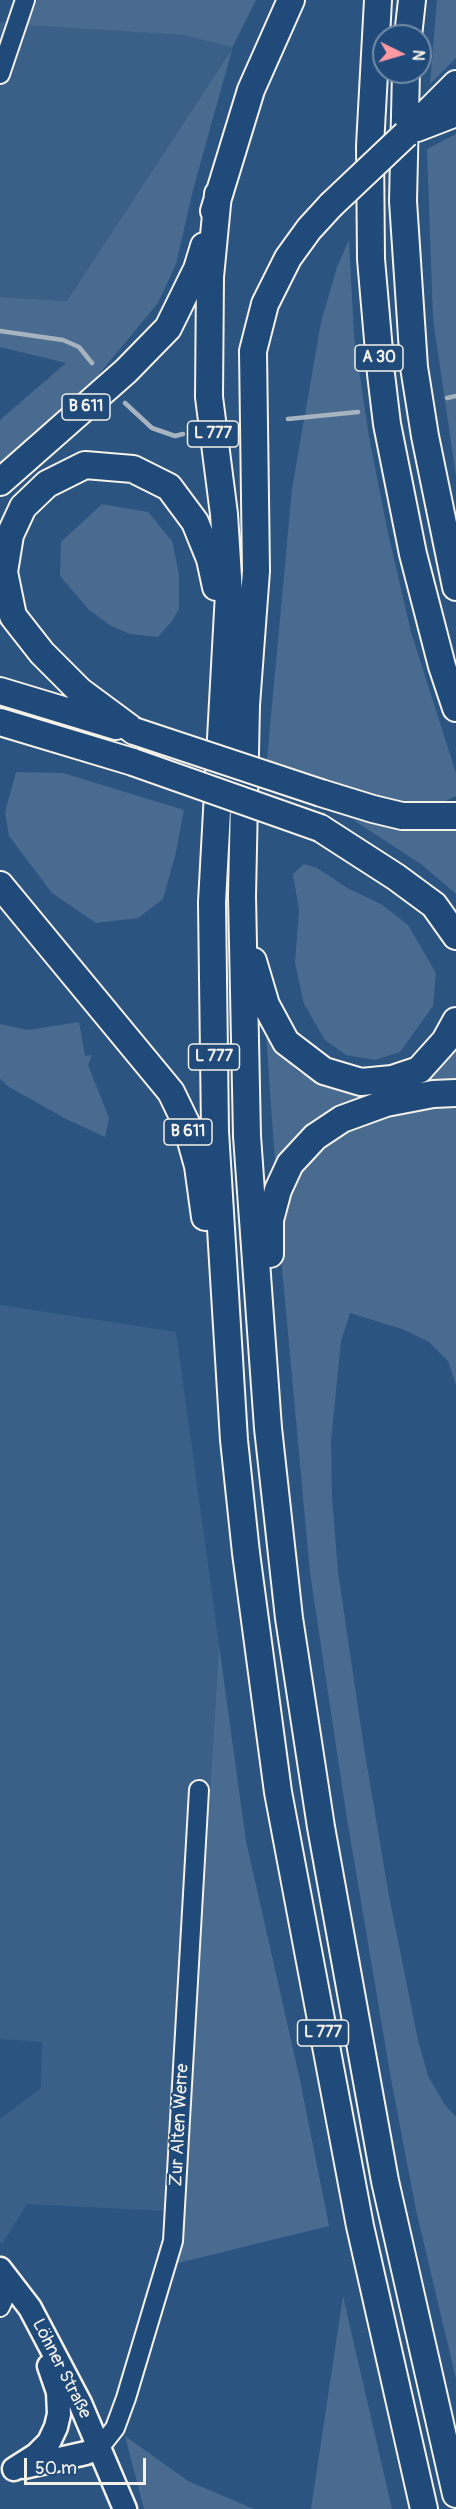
<!DOCTYPE html>
<html>
<head>
<meta charset="utf-8">
<style>
	body { margin:0 }
	#map { position:relative; width:456px; height:2509px; overflow:hidden; background:#2c5481; font-family:Pangolin,sans-serif }
	canvas { display:block }
	.north { position:absolute; left:372px; top:24px; width:60px; height:60px; box-sizing:border-box; background:#1f4a7a; border:2px solid #748da6; border-radius:50%; rotate:95deg; font-size:16px; font-weight:700; line-height:24px; text-align:center; color:#f4f1e8 }
	.north::after { content:''; display:block; margin:auto; width:21px; height:27px; background:#ff9aa2; clip-path:polygon(50% 0,100% 100%,50% 72%,0 100%) }
	.scale { position:absolute; left:24px; top:2458px; width:122px; height:27px; box-sizing:border-box; border:3px solid #f4f1e8; border-top:0; padding-left:8px; font-size:18px; line-height:21px; white-space:nowrap; color:#f4f1e8; -webkit-text-stroke:4px #1f4a7a; paint-order:stroke }
</style>
</head>
<body>
<div id="map">
<canvas width="456" height="2509"></canvas>
<div class="north">N</div>
<div class="scale">50 m</div>
</div>
<script>
const context = document.querySelector('canvas').getContext('2d');
context.lineJoin = 'round';
function fill(path, color) {
  context.fillStyle = color;
  context.fill(path, 'evenodd');
}
function poly(rows) {
  const path = new Path2D();
  for (const r of rows) {
    path.moveTo(r[0], r[1]);
    for (let i = 2; i < r.length; i += 2) path.lineTo(r[i], r[i + 1]);
  }
  return path;
}
function stroke(path, color, width, dash) {
  context.strokeStyle = color;
  context.lineWidth = width;
  context.lineCap = dash ? 'butt' : 'round';
  context.setLineDash(dash || []);
  context.stroke(path);
}
function drawText(font, color, halo, rows, align = 'center') {
  context.font = font + ' Pangolin,sans-serif';
  context.lineWidth = 4.5;
  context.setLineDash([]);
  context.textBaseline = 'middle';
  context.strokeStyle = halo;
  context.fillStyle = color;
  for (const [text, x, y, turn = 0] of rows) {
    context.save();
    context.translate(x, y);
    context.rotate((+turn || 0) * Math.PI / 180);
    context.textAlign = isNaN(turn) ? turn : align;
    if (halo) context.strokeText(text, 0, 0);
    context.fillText(text, 0, 0);
    context.restore();
  }
}
fill(poly([
	[0,22,183,35,233,46,67,301,0,297],
	[0,1305,176,1332,219,1645,185,2212,27,2204,2,2244,0,2242,0,2119,41,2088,42,2042,0,2039]
]), '#3b6088');
fill(poly([
	[37,0,256,0,233,46,193,190,176,264,158,303,95,379,0,469,0,420,66,363,0,347,0,297,67,301,233,47,183,35,28,25],
	[437,0,456,0,456,58,430,84],
	[456,134,456,476,433,319,427,149],
	[349,240,354,336,369,437,388,533,411,632,456,773,456,796,437,805,395,804,267,760,292,489,321,322,337,267],
	[102,504,148,512,172,541,179,574,179,609,172,621,158,637,130,634,111,626,89,610,60,576,61,542],
	[16,772,63,773,184,810,175,856,163,899,138,918,96,923,52,893,9,836,5,812],
	[353,820,456,831,456,894,421,864],
	[304,864,317,868,349,889,381,904,408,925,436,973,433,1006,400,1052,375,1060,346,1055,325,1040,304,1004,295,963,299,910,293,874],
	[79,1022,85,1056,92,1055,88,1065,109,1118,105,1137,66,1119,9,1087,0,1079,0,1024,28,1030],
	[266,1033,297,1071,334,1087,360,1092,456,1039,456,1087,392,1094,276,1177],
	[456,1103,456,1385,448,1361,429,1342,402,1329,350,1313,341,1341,331,1441,332,1497,338,1572,364,1748,389,1896,418,2040,428,2076,445,2105,456,2117,456,2379,416,2210,391,2079,347,1819,310,1573,280,1246,285,1207,302,1169,336,1137,391,1116],
	[219,1645,246,1841,300,2080,329,2226,178,2263,185,2212],
	[343,2296,392,2509,311,2509],
	[125,2436,188,2481,254,2509,144,2509]
]), '#496b90');
stroke(poly([
	[0,331,63,340,79,347,92,363],
	[447,398,456,396],
	[125,403,152,428,175,436,183,434],
	[288,419,358,412]
]), '#a7b4c0', 4.5);
const minor = poly([
	[0,74,25,0],
	[0,2307,11,2283],
	[100,2447,115,2428,126,2398,173,2241,199,1790]
]);
const major = poly([
	[0,2269,30,2308,80,2403,125,2509],
	[24,2467,86,2453,100,2447],
	[14,2469,36,2455,49,2442,56,2427,59,2414,58,2392,49,2366]
]);
const highway = poly([
	[378,0,370,146,371,259,381,374,387,424,413,554,442,666,456,708],
	[408,36,412,0],
	[406,72,403,201,414,367,425,436,456,587],
	[417,128,456,113],
	[406,134,456,84],
	[218,194,210,277,209,397,224,514,229,593,212,902,215,1131,234,1440,246,1553,278,1792,360,2226,424,2509],
	[331,205,309,229,288,258,265,304,253,351,256,571,246,705,242,896,247,1136,268,1428,289,1618,321,1827,385,2181,456,2494],
	[214,211,251,90,291,0],
	[0,482,126,371,168,328,197,269,204,246],
	[0,691,116,726],
	[0,722,133,762],
	[134,731,80,691,42,653,13,616,4,572,10,535,23,507,47,484,85,465,133,469,169,487,195,522,210,559,216,587],
	[321,793,373,809,402,816,456,816],
	[320,828,396,877,434,905,456,936],
	[0,885,171,1092,186,1123,198,1166,205,1217],
	[253,961,266,1005,286,1042,324,1071,361,1082,392,1079,419,1070,445,1041,456,1021],
	[270,1254,270,1220,278,1190,290,1164,315,1137,342,1119,386,1103,433,1094,456,1093]
]);
stroke(minor, '#f4f1e8', 22);
stroke(major, '#f4f1e8', 27);
stroke(highway, '#f4f1e8', 30);
stroke(minor, '#1f4a7a', 18);
stroke(major, '#1f4a7a', 22);
stroke(highway, '#1f4a7a', 26);
const highwayBridge = poly([
	[331,205,406,134],
	[134,731,321,793],
	[133,762,320,828]
]);
stroke(highwayBridge, '#f4f1e8', 30, []);
stroke(highwayBridge, '#1f4a7a', 26);
for (const [x, y, w] of [
	[379,358,48],
	[86,407,48],
	[213,434,51],
	[214,1057,51],
	[188,1132,48],
	[323,2033,51]
]) {
  const box = new Path2D();
  box.roundRect(x - w / 2, y - 13, w, 26, 4.5);
  context.fillStyle = '#1f4a7a';
  context.fill(box);
  stroke(box, '#f4f1e8', 1.5);
}
drawText('bold 16px', '#f4f1e8', null, [
	["A 30",379,358],
	["B 611",86,407],
	["L 777",213,434],
	["L 777",214,1057],
	["B 611",188,1132],
	["L 777",323,2033]
]);
drawText('18px', '#f4f1e8', '#1f4a7a', [
	["Zur Alten Werre",180,2125,-87],
	["Löhner Straße",61,2369,63]
]);
</script>
</body>
</html>
